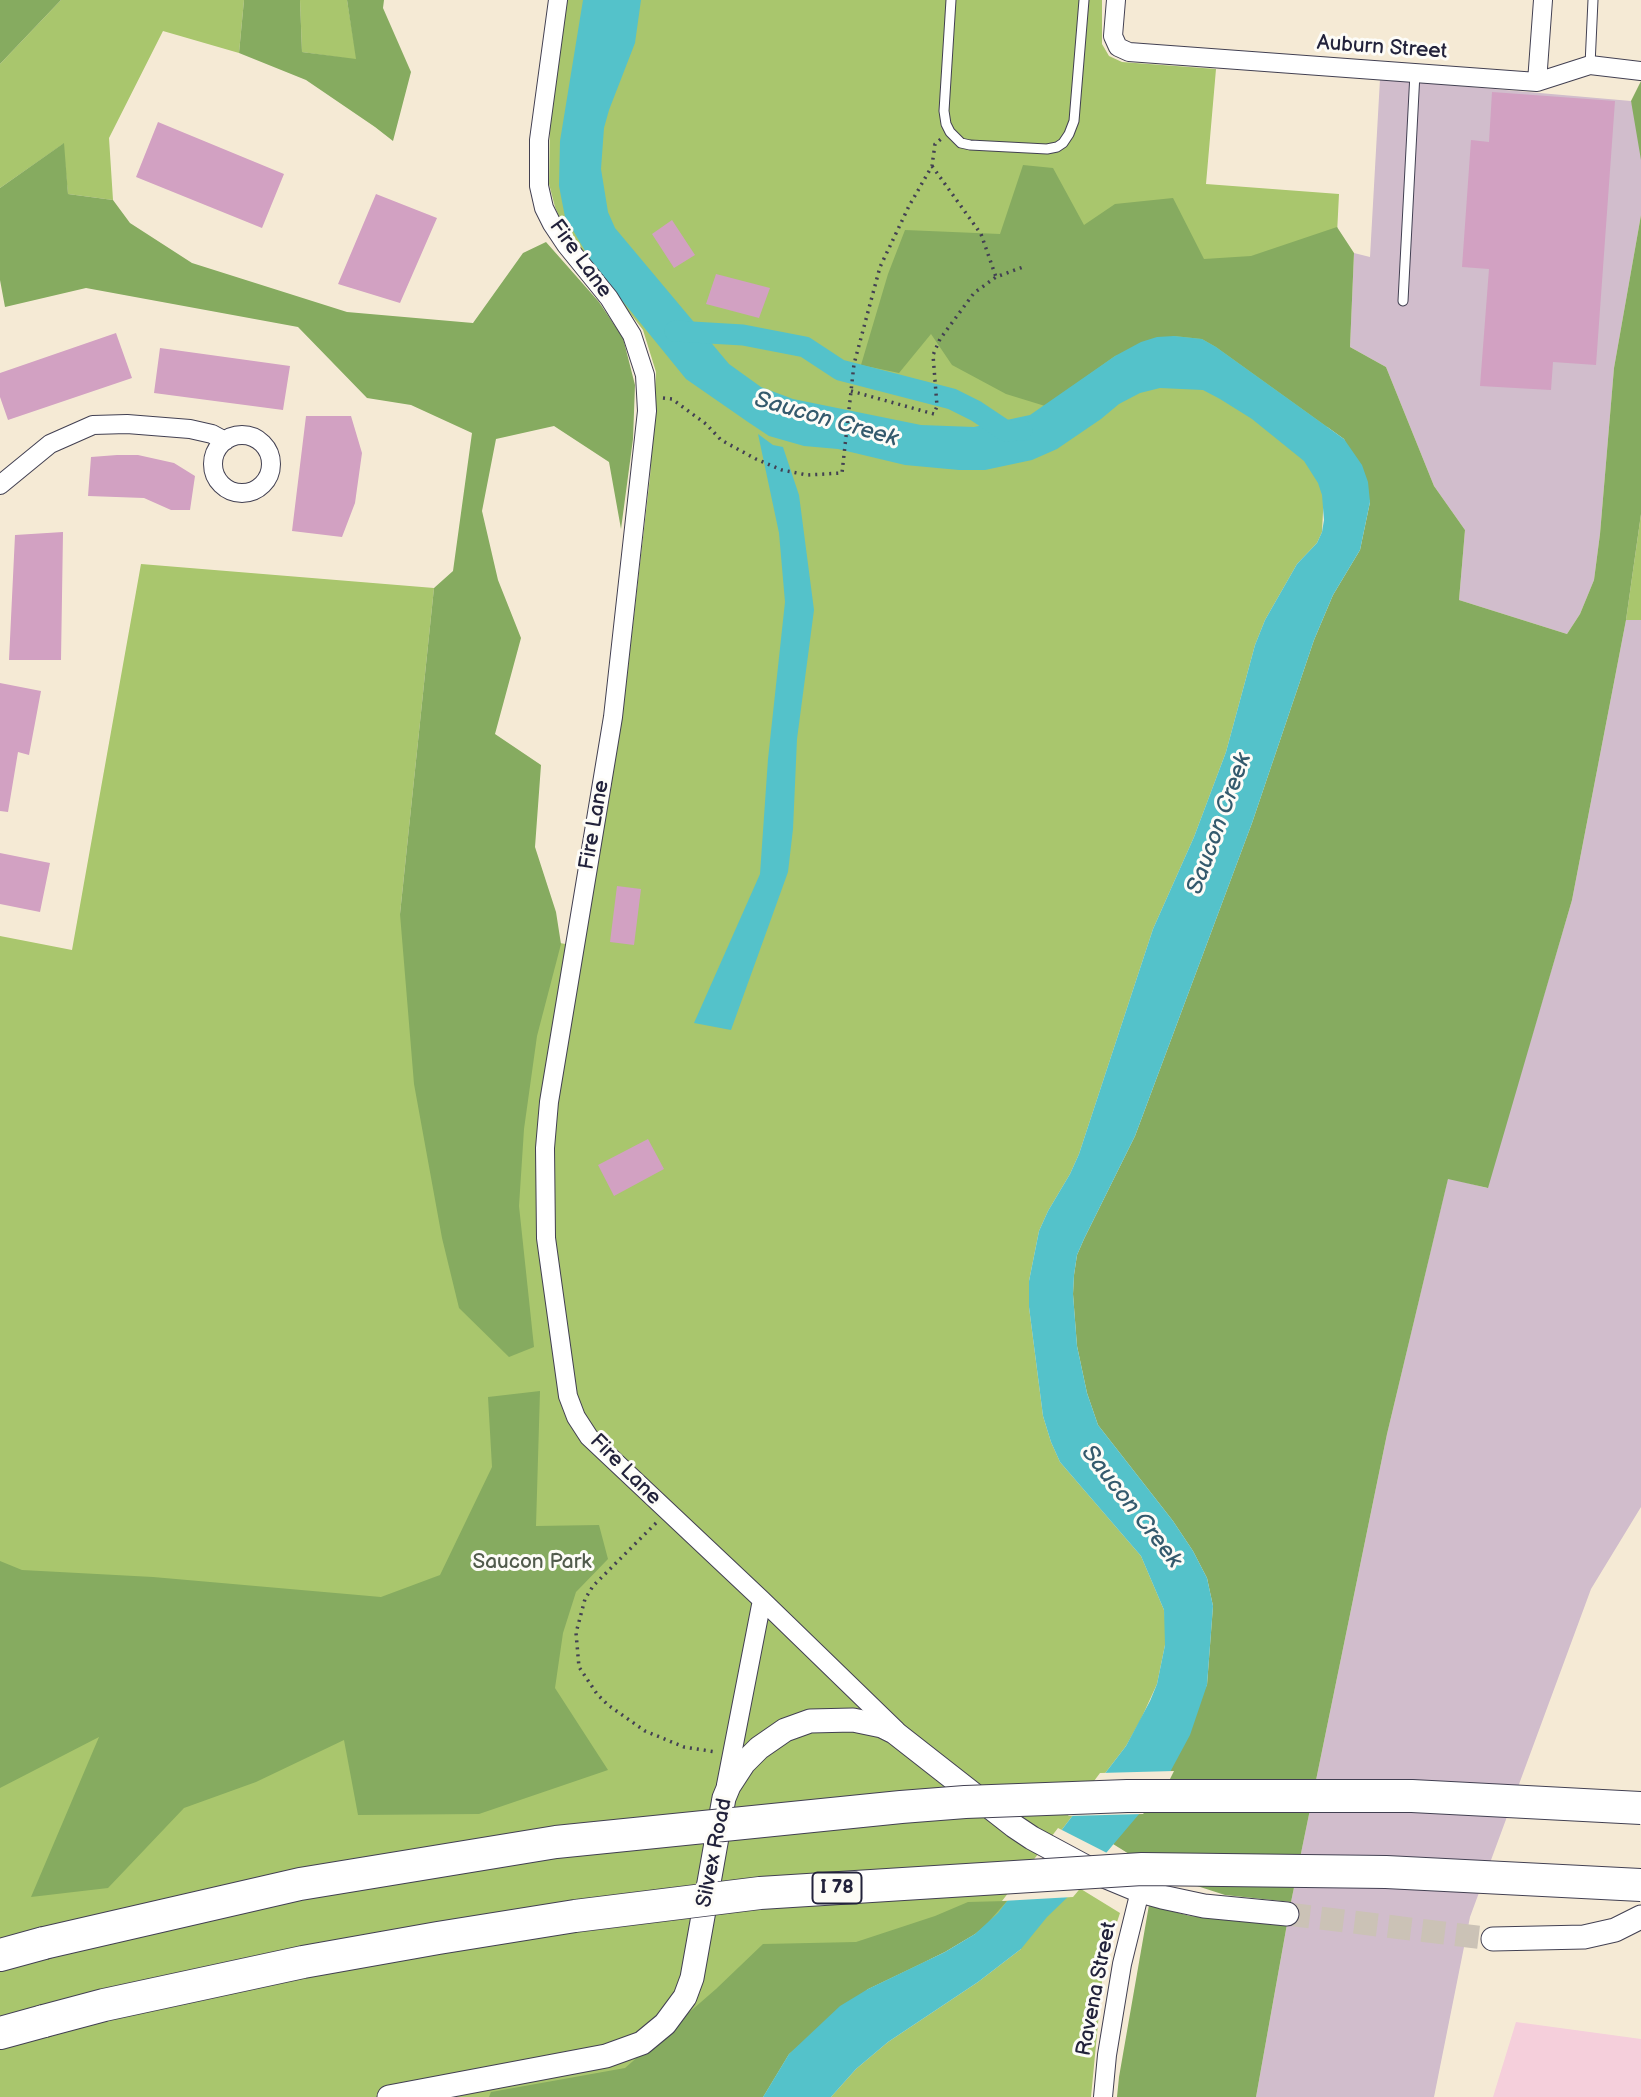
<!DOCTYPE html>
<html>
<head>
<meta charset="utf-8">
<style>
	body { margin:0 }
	canvas { display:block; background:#f5ead5 }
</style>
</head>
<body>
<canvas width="1641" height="2097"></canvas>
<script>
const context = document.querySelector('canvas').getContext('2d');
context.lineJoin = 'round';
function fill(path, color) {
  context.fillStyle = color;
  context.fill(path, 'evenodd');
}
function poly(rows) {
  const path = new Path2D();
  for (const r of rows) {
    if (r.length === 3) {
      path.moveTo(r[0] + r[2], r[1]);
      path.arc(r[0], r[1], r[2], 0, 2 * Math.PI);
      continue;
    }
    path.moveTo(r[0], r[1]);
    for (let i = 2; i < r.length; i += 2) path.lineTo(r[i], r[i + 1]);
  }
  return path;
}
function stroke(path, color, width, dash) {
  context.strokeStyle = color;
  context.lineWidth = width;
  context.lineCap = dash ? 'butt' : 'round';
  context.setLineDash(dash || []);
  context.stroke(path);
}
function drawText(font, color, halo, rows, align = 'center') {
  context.font = font + ' "Balsamiq Sans",sans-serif';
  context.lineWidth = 6;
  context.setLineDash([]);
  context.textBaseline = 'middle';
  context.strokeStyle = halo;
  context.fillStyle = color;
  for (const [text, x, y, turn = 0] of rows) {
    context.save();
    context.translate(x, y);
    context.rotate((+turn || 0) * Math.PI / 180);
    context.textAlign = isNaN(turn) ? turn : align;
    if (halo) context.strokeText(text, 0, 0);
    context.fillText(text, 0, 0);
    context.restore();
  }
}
fill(poly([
	[1516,2022,1641,2039,1641,2097,1493,2097]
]), '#f5cfdb');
fill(poly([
	[1380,79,1631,101,1641,134,1641,215,1614,368,1600,534,1594,580,1580,614,1567,634,1459,600,1465,530,1434,486,1386,367,1350,347,1354,253,1370,257],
	[1626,620,1641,620,1641,1507,1591,1589,1470,1917,1434,2097,1256,2097,1291,1902,1387,1434,1448,1178,1487,1188,1572,900]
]), '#d1bdcc');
fill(poly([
	[61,0,244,0,239,53,163,31,109,138,113,200,68,194,63,144,0,188,0,64],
	[300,0,347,0,357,60,302,52],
	[566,0,1102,0,1102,44,1109,56,1122,62,1216,69,1206,184,1339,194,1322,532,1317,543,1297,564,1265,620,1255,645,1226,752,1194,837,1153,929,1079,1154,1070,1174,1048,1211,1039,1231,1029,1281,1029,1307,1043,1416,1051,1442,1060,1462,1141,1556,1164,1610,1166,1626,1165,1645,1157,1684,1141,1719,1126,1746,1037,1862,1120,1913,1104,1961,1091,2097,831,2097,856,2069,888,2042,978,1982,1021,1949,985,1926,975,1934,923,1963,868,1989,789,2054,763,2097,0,2097,0,936,72,950,141,564,434,588,400,914,582,947,622,719,650,477,656,372,643,330,563,226,555,207,549,184,550,120],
	[1641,514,1641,620,1626,620]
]), '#a9c66d');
fill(poly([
	[0,0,61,0,0,64],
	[244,0,300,0,302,52,356,59,347,0,384,0,383,8,411,72,393,141,375,127,306,80,239,53],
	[1641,81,1641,160,1631,101],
	[64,143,68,194,113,200,130,223,192,263,347,312,473,323,523,253,546,242,599,302,623,338,635,385,633,439,621,529,609,462,554,426,496,439,482,511,498,580,521,638,495,734,541,765,535,847,556,912,561,944,537,1036,524,1129,519,1206,534,1347,509,1357,459,1308,442,1238,414,1084,400,914,434,588,453,571,472,433,411,405,367,398,298,327,86,288,5,307,0,280,0,188],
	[1023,165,1053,168,1084,225,1115,204,1173,198,1204,259,1251,256,1337,227,1354,253,1350,347,1386,367,1434,486,1465,530,1459,600,1567,634,1580,614,1594,580,1600,534,1614,368,1641,215,1641,514,1626,620,1572,900,1488,1188,1448,1179,1387,1434,1291,1902,1225,1895,1163,1875,1113,1844,1126,1827,1207,1685,1213,1606,1207,1578,1193,1551,1173,1521,1098,1425,1087,1393,1077,1346,1073,1294,1074,1275,1077,1255,1084,1239,1135,1136,1252,823,1314,640,1333,595,1360,550,1370,502,1344,439,1216,347,1202,339,1174,336,1115,356,1045,406,1006,394,952,365,931,334,899,373,861,365,888,274,905,230,1000,234],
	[540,1391,536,1526,599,1525,608,1559,576,1592,563,1633,555,1688,608,1770,479,1814,358,1815,344,1740,256,1782,184,1808,108,1888,31,1897,99,1737,0,1788,0,1561,22,1570,153,1577,381,1597,440,1575,492,1467,488,1397],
	[1007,1901,985,1926,975,1934,945,1952,868,1989,789,2054,763,2097,489,2097,491,2092,625,2068,716,1989,763,1944,856,1942,935,1916,968,1902],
	[1149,1905,1190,1916,1287,1924,1256,2097,1117,2097,1119,2077]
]), '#86ab60');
fill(poly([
	[583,0,641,0,635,43,609,110,604,128,601,169,608,212,615,228,729,364,761,387,793,399,921,425,974,427,1030,415,1115,356,1141,342,1157,337,1174,336,1202,339,1216,347,1344,439,1362,465,1368,482,1370,502,1360,550,1333,595,1314,640,1252,823,1135,1136,1084,1239,1077,1255,1074,1275,1073,1294,1077,1346,1087,1393,1098,1425,1173,1521,1193,1551,1207,1578,1213,1606,1207,1685,1190,1735,1162,1787,1073,1892,1047,1917,1021,1949,978,1982,888,2042,856,2069,831,2097,763,2097,789,2054,840,2006,868,1989,945,1952,975,1934,998,1913,1126,1746,1150,1701,1157,1684,1165,1645,1164,1610,1141,1556,1060,1462,1051,1442,1043,1416,1029,1307,1029,1281,1039,1231,1048,1211,1070,1174,1079,1154,1153,929,1194,837,1226,752,1255,645,1265,620,1297,564,1317,543,1322,532,1324,520,1322,495,1318,483,1304,461,1252,419,1220,399,1203,390,1160,388,1140,393,1119,404,1101,419,1057,449,1032,460,985,470,959,470,905,465,838,449,804,446,769,436,748,422,686,379,594,266,565,217,559,186,560,141],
	[758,434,773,445,783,447,799,495,814,610,797,739,793,829,788,872,731,1030,694,1023,760,874,768,759,785,602,779,533]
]), '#54c2ca');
fill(poly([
	[1174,1771,1165,1789,1143,1814,1068,1816,1100,1773],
	[1058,1828,1109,1854,1073,1897,1002,1901]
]), '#f5ead5');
stroke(poly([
	[675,331,743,335,805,347,840,370,952,399,976,411,1006,431,1022,430]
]), '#54c2ca', 21);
fill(poly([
	[1492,92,1615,101,1596,365,1553,362,1551,390,1480,386,1489,269,1462,267,1471,140,1489,142],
	[158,122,284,174,262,228,136,177],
	[376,194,437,218,400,303,338,284],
	[672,220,695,255,674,268,652,234],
	[716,274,770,288,759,318,706,304],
	[116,333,132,378,8,420,0,397,0,373],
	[160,348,290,366,283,410,154,393],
	[306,416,351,416,362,453,355,503,342,537,292,531],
	[117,455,138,455,174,463,195,476,190,510,171,510,144,498,88,496,91,457],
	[63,532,61,660,9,660,15,535],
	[0,683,41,691,29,755,18,752,8,812,0,811],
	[0,853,50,863,40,912,0,904],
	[617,886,641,889,634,945,610,942],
	[648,1139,664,1169,614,1196,598,1165]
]), '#d2a1c2');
stroke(poly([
	[1287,1914,1493,1939]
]), '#cbc2b6', 23, [23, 11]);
const service = poly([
	[951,0,944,111,946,124,950,132,961,143,970,145,1047,149,1057,147,1063,143,1069,134,1074,121,1084,0],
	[1590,65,1593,0],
	[1403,301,1415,73]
]);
const minor = poly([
	[558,0,539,140,539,186,544,208,552,224,566,245,609,298,632,335,645,375,647,411,613,717,549,1102,545,1148,546,1238,568,1396,576,1417,589,1437,762,1600,896,1730],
	[1116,0,1113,36,1118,47,1129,52,1537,82,1590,65,1641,71],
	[1537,82,1543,0],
	[242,464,29],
	[0,485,50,444,93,425,127,424,190,429,212,434,225,441],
	[726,1785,762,1600],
	[1103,2097,1107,2055,1122,1964,1140,1891]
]);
const tertiary = poly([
	[1493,1939,1584,1937,1615,1930,1641,1917],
	[389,2097,606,2056,642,2043,665,2024,685,1997,692,1978,724,1798,729,1786,744,1763,759,1748,785,1730,810,1721,853,1720,882,1726,894,1732,1014,1826,1032,1838,1099,1874,1140,1891,1162,1897,1204,1906,1287,1914]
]);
const motorway = poly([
	[0,1955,44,1943],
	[0,2033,44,2021]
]);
stroke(service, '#424052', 11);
stroke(minor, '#424052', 20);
stroke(tertiary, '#424052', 25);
stroke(motorway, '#424052', 34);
stroke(poly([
	[932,166,981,234,996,277],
	[851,391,934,414,937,406,933,355,940,339,974,293,996,277,1023,267],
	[663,398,672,399,706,424,721,440,756,459,782,470,807,475,842,473,854,364,880,267,909,206,932,166,935,144,941,139],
	[656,1523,593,1586,585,1599,576,1633,579,1667,597,1694,608,1705,645,1731,684,1747,716,1752]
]), '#424052', 3.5, [2, 5]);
stroke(service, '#fff', 9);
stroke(minor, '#fff', 18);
stroke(tertiary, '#fff', 23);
stroke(motorway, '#fff', 32);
const motorwayBridge = poly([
	[44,1943,300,1884,556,1842,901,1807,965,1802,1127,1796,1412,1796,1641,1808],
	[44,2021,104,2005,303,1962,438,1938,575,1916,760,1893,1142,1869,1386,1872,1641,1885]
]);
stroke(motorwayBridge, '#424052', 34, []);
stroke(motorwayBridge, '#fff', 32);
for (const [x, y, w] of [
	[837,1888,49]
]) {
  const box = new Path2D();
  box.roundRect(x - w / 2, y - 15.5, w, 31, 5);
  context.fillStyle = '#fdfcf7';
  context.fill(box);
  stroke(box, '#22223b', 2);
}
drawText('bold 19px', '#22223b', null, [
	["I 78",837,1888]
]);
drawText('21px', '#22223b', '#fdfcf7', [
	["Auburn Street",1382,48,4],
	["Fire Lane",580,259,54],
	["Fire Lane",595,825,-80],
	["Fire Lane",625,1470,45],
	["Silvex Road",715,1853,-79],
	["Ravena Street",1097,1989,-79]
]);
drawText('21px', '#515b4c', '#fdfcf7', [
	["Saucon Park",532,1563]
]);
drawText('italic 23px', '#345a6d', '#fdfcf7', [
	["Saucon Creek",826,420,16],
	["Saucon Creek",1220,824,-70],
	["Saucon Creek",1131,1507,52]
]);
</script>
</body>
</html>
